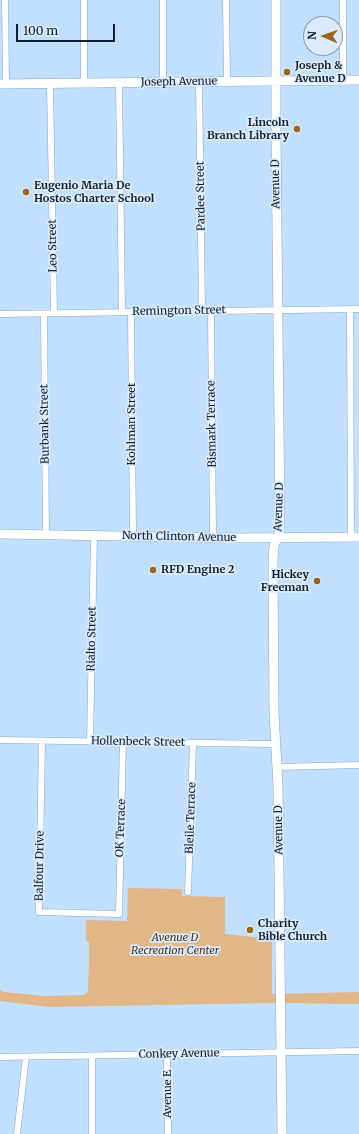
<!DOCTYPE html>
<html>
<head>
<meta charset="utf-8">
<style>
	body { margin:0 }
	#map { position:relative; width:359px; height:1134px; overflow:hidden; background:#c1dfff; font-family:Merriweather,serif }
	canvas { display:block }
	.north { position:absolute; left:303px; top:16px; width:40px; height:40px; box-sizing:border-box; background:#dcebfb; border:1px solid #8c9aa9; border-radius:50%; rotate:272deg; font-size:11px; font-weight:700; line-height:16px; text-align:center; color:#13202f }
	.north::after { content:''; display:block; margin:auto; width:14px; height:18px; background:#9a661c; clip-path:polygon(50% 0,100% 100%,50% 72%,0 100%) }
	.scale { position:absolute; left:16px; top:24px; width:99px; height:18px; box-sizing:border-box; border:2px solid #13202f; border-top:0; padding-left:5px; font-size:12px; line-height:14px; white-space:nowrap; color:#13202f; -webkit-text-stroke:3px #dcebfb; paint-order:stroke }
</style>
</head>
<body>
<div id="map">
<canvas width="359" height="1134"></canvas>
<div class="north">N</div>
<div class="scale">100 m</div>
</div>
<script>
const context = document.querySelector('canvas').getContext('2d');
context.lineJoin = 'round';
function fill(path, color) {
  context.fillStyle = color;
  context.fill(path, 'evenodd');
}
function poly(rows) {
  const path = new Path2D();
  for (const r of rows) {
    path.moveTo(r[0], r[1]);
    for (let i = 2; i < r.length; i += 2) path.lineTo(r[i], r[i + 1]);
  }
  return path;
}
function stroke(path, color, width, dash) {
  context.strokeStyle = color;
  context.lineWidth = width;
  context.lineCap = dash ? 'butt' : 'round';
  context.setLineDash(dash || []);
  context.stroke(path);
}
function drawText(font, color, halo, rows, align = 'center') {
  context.font = font + ' Merriweather,serif';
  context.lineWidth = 3.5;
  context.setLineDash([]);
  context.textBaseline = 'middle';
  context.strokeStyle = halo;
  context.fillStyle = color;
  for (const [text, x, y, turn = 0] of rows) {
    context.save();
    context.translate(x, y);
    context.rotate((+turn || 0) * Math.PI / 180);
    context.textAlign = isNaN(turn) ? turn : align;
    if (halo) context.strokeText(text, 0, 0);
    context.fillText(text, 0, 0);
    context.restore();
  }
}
fill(poly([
	[128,888,182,889,182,896,225,897,225,934,272,939,272,994,359,992,359,1004,272,1003,50,1007,0,1001,0,990,4,992,44,996,84,995,88,992,89,958,89,942,86,941,86,920,127,921]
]), '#e1b787');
const street = poly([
	[5,0,6,84],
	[84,0,84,83],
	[163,0,163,82],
	[226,0,227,81],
	[343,0,343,80],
	[199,81,202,311],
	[119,83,122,312],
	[50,84,54,313],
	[350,309,351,537],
	[211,311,213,538],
	[131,312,133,536],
	[0,314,359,309],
	[44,314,46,535],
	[0,740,275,744],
	[42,741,39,912,119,914,123,742],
	[90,742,94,536],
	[277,767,359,765],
	[188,892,193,743],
	[167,1054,168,1134],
	[92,1056,92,1134],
	[0,1057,359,1051],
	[17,1134,26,1057]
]);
const secondary = poly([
	[276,0,276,131,280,524,279,533,274,546,273,560,274,713,278,786,282,1134],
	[0,84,359,80],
	[0,534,237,538,359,537]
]);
stroke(street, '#84a8cd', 7);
stroke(secondary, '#84a8cd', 10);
stroke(street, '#fff', 6);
stroke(secondary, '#fff', 9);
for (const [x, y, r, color] of [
	[287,72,4,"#9a661c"],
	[297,129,4,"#9a661c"],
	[26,192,4,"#9a661c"],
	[153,570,4,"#9a661c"],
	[317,581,4,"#9a661c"],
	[250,930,4,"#9a661c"]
]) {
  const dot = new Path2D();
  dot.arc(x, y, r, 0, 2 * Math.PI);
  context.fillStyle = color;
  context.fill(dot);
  stroke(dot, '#dcebfb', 1.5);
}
drawText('bold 11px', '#13202f', '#dcebfb', [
	["Joseph &",295,66],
	["Avenue D",295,79],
	["Lincoln",289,123,"right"],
	["Branch Library",289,136,"right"],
	["Eugenio Maria De",34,186],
	["Hostos Charter School",34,199],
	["RFD Engine 2",161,570],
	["Hickey",309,575,"right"],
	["Freeman",309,588,"right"],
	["Charity",258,924],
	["Bible Church",258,937]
], 'left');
drawText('11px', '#13202f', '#dcebfb', [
	["Joseph Avenue",179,82,-1],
	["Avenue D",276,184,-91],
	["Pardee Street",201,196,-91],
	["Leo Street",53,246,-91],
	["Remington Street",179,311,-1],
	["Burbank Street",45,424,-91],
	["Kohlman Street",132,424,-90],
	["Bismark Terrace",212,424,-91],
	["Avenue D",279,507,-88],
	["North Clinton Avenue",179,537,1],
	["Rialto Street",92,639,-89],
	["Hollenbeck Street",138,742,1],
	["Bleile Terrace",191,818,-88],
	["OK Terrace",121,828,-88],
	["Avenue D",279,830,-91],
	["Balfour Drive",40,866,-89],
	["Conkey Avenue",179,1054,-1],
	["Avenue E",168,1094,-90]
]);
drawText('italic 11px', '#4c351a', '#dcebfb', [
	["Avenue D",175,938],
	["Recreation Center",175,951]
]);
</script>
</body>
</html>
